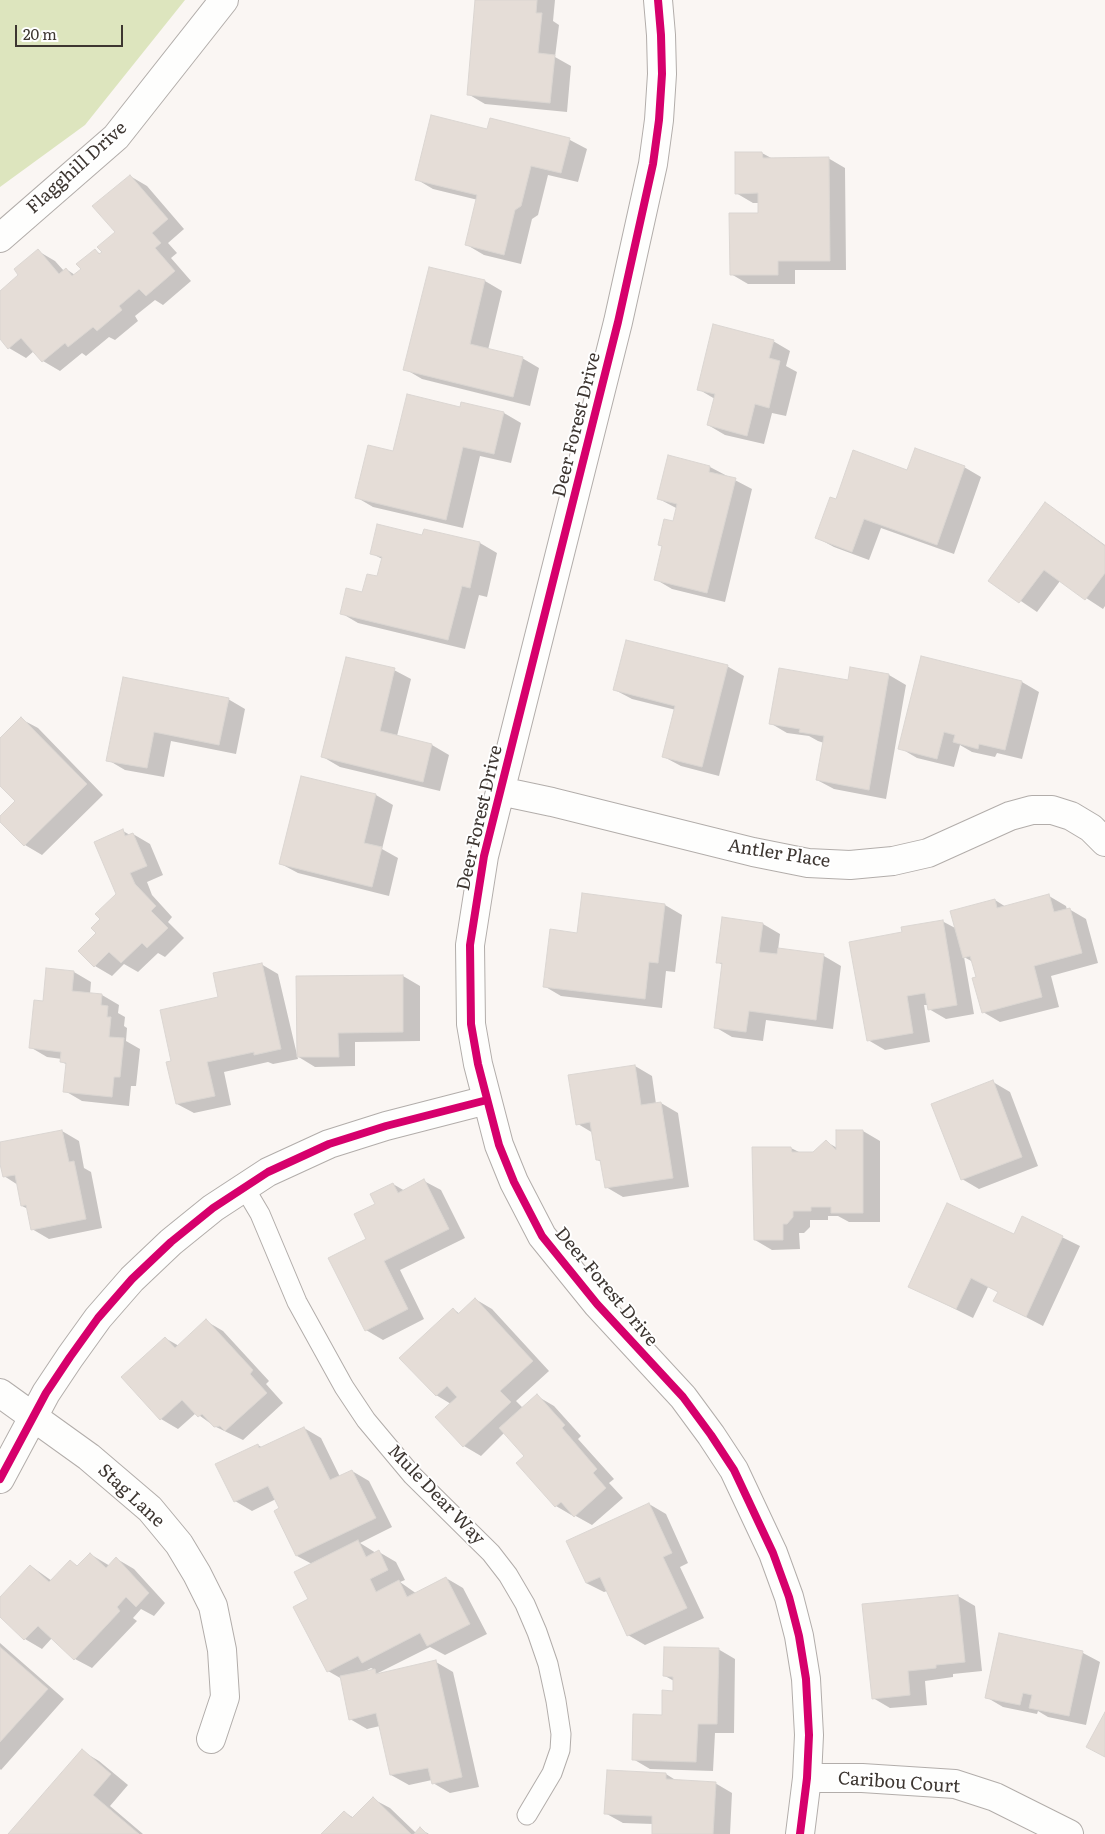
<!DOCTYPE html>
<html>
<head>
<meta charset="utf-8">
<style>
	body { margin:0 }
	#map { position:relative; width:1105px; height:1834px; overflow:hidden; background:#faf6f3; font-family:Literata,serif }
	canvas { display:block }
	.scale { position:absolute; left:15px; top:25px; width:108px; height:22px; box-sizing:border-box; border:2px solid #3d3631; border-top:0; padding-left:6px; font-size:15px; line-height:18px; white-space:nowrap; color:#3d3631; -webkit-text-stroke:4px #fff; paint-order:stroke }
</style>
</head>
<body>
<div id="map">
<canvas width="1105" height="1834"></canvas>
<div class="scale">20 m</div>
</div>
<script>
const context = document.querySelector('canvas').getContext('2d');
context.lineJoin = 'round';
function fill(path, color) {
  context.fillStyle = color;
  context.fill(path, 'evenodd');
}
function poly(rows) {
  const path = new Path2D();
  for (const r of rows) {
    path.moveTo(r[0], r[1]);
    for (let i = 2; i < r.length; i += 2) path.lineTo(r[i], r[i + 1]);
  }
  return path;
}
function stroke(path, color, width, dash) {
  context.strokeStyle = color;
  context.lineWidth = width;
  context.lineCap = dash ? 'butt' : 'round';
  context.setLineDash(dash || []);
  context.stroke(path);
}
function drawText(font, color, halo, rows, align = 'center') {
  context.font = font + ' Literata,serif';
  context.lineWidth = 4;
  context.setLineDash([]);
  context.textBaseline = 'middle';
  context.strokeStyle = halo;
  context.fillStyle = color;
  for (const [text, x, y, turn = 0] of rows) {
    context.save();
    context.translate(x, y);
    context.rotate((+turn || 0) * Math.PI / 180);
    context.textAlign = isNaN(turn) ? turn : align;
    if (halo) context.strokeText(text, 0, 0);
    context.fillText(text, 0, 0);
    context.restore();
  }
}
fill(poly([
	[0,0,185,0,85,125,0,187]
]), '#dde5be');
fill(poly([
	[477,0,555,0,553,21,559,25,555,57,571,66,567,112,485,104,468,94],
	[490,120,570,140,587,149,578,182,548,175,538,215,532,219,521,264,484,255,467,245,478,200,433,189,416,179,488,130],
	[762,153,773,159,828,158,845,168,846,270,795,270,795,284,748,284,731,274,760,214,760,203,753,203,736,193],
	[130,176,147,186,184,229,168,243,177,253,171,258,191,281,163,305,155,300,135,316,138,321,115,340,109,337,86,356,82,353,60,371,43,361,34,351,26,358,9,348,0,337,0,292,20,276,38,251,55,261,64,271,66,269,75,275,83,269,95,251,101,254,117,232],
	[430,268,485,281,502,291,488,350,522,358,539,368,530,406,422,379,405,369],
	[773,341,790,351,786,366,797,372,786,416,772,413,764,444,725,435,708,425,715,399,698,389],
	[462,403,504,413,521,423,511,463,480,456,463,528,373,507,356,497,394,453,461,409],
	[669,457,710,467,752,489,725,602,672,589,655,579,664,547,659,545,674,523,678,509,659,499],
	[964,467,981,477,954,554,881,528,869,560,834,547,817,538,836,500,908,471],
	[1045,504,1062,514,1105,545,1105,606,1103,609,1060,581,1037,612,990,580],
	[425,530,480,543,497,553,487,597,479,595,465,649,358,623,341,613,378,578,382,559,371,553,423,537],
	[922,657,1022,682,1039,692,1022,759,997,753,995,757,972,752,960,745,954,767,917,758,900,748],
	[727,666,744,676,719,776,681,766,664,757,676,710,632,699,615,690],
	[851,669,889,675,906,685,886,799,834,789,817,780,824,743,818,741,809,736,787,733,770,723,849,682],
	[394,670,411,679,397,736,432,745,449,755,440,791,340,767,323,757],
	[124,678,228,699,245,709,236,754,171,741,164,777,125,770,108,760],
	[21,719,38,728,103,795,42,855,25,845,0,820,0,818,17,801,0,784,0,739],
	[302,777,376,795,393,805,382,849,398,858,389,896,298,873,281,864],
	[123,831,130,835,133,834,150,844,163,875,147,882,152,895,172,917,168,922,184,938,165,957,158,953,138,972,124,964,112,976,95,966,98,933,101,919,117,894],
	[583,895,665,905,682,915,675,972,666,971,662,1008,561,996,544,986,578,934],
	[1049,896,1066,906,1067,910,1069,909,1086,919,1098,963,1051,976,1059,1007,1000,1022,983,1012,978,978,973,962,964,957,974,1014,946,1019,929,1009,928,1005,924,1005,930,1042,885,1050,868,1040,904,933,942,921,957,929,995,900,1006,907],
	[763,924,780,934,778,950,824,956,841,966,833,1029,766,1020,763,1041,732,1037,715,1027,723,965,717,962],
	[261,964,278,974,298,1059,273,1064,268,1062,224,1072,231,1105,194,1113,177,1104,173,1062,220,998],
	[47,969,74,972,91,982,90,994,102,995,119,1005,118,1013,125,1017,124,1026,127,1028,126,1041,140,1049,136,1086,131,1086,129,1106,82,1101,65,1091,67,1065,61,1061,62,1059,47,1057,30,1047,44,1002],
	[403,976,420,986,420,1041,355,1042,355,1066,315,1067,297,1056],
	[635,1066,652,1076,656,1104,661,1103,678,1113,689,1187,623,1197,606,1187,602,1162,597,1160,593,1133,578,1124],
	[993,1082,1010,1092,1038,1166,979,1189,962,1179],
	[62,1131,79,1141,84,1168,91,1172,102,1228,49,1239,32,1229,28,1209,22,1206,18,1185,4,1176,0,1158,0,1143],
	[863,1131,880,1141,880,1222,849,1222,838,1216,828,1216,828,1220,810,1220,810,1227,804,1233,799,1233,800,1249,772,1250,755,1240,791,1148,801,1153,813,1153,827,1142,837,1148],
	[424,1181,441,1190,465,1238,400,1270,424,1319,383,1340,366,1330,368,1239,377,1205,393,1184,405,1191],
	[1023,1218,1080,1246,1043,1326,995,1301,999,1292,988,1287,973,1318,909,1286,1015,1235],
	[475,1299,492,1309,549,1371,516,1401,523,1408,537,1396,554,1406,581,1436,578,1439,614,1479,609,1483,623,1498,592,1525,574,1515,573,1516,556,1506,526,1456,505,1432,481,1456,464,1446,451,1404,436,1395,453,1309,460,1314],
	[206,1321,223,1331,269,1381,266,1384,283,1403,243,1440,214,1426,196,1413,178,1429,161,1419,123,1377,165,1338,179,1346],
	[304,1428,321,1438,340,1477,352,1471,369,1481,392,1527,360,1543,376,1553,379,1552,396,1562,405,1580,400,1582,417,1594,446,1578,463,1588,487,1634,445,1655,430,1647,376,1674,436,1662,453,1672,479,1787,450,1793,433,1783,432,1780,409,1785,391,1775,380,1726,367,1729,350,1719,342,1679,328,1671,310,1600,312,1564,297,1556,275,1511,280,1509,276,1499,252,1511,235,1501,258,1445,263,1448],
	[371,1668,375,1670,364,1672,363,1672],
	[649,1504,666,1514,688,1563,680,1567,704,1618,645,1645,628,1635,607,1591,604,1592,586,1583],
	[90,1554,110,1566,117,1559,134,1569,165,1603,154,1616,141,1609,133,1618,137,1621,92,1668,75,1659,52,1638,42,1649,25,1639,0,1616,0,1599,31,1566,52,1581,71,1562,78,1566],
	[958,1596,975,1606,982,1671,953,1674,953,1677,925,1681,927,1705,890,1708,873,1698],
	[1000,1635,1083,1653,1100,1662,1086,1725,1048,1717,1038,1711,1037,1714,1003,1707,986,1697],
	[0,1643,64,1699,1,1770,0,1769],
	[718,1649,735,1659,734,1733,715,1733,713,1771,650,1769,633,1759,663,1716,675,1692,674,1681,665,1676],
	[82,1751,99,1761,128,1785,110,1806,143,1834,10,1834],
	[666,1774,677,1781,715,1783,732,1793,730,1834,653,1834,653,1824,623,1823,605,1813],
	[373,1799,390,1808,416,1833,420,1829,429,1834,323,1834,344,1812,354,1818]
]), '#0003');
const building = poly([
	[475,0,537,0,536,13,542,13,538,53,555,55,550,103,467,95,475,0],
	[431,115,487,129,490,118,570,138,561,173,531,166,521,206,515,210,504,255,465,245,477,195,415,180,431,115],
	[735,152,762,152,763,158,829,157,830,261,778,261,778,275,730,275,729,213,758,213,758,193,735,194,735,152],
	[130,175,168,219,152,233,161,243,155,248,175,271,146,296,139,289,119,306,122,310,97,331,93,327,68,347,65,343,42,362,21,338,8,349,0,339,0,291,18,275,14,269,38,249,59,274,66,268,72,276,81,269,76,264,95,249,99,254,102,252,97,247,115,232,92,206,130,175],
	[429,267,485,280,470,344,523,357,513,397,403,370,429,267],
	[713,324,774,340,769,358,780,361,769,408,755,404,747,436,707,425,715,394,697,390,713,324],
	[407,394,460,407,461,402,504,412,494,454,463,447,446,520,355,498,368,445,393,451,407,394],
	[915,448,965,466,937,545,864,519,852,552,815,538,830,497,836,499,853,450,907,470,915,448],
	[668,455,710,466,709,472,736,478,707,593,654,580,662,546,658,545,664,519,673,521,677,504,657,499,668,455],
	[1045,502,1105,546,1105,573,1085,600,1044,570,1019,603,988,581,1045,502],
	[377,524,422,535,424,529,480,542,470,588,462,586,448,640,340,614,346,588,362,592,367,574,377,576,382,557,370,554,377,524],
	[626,640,728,665,702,767,662,757,675,706,613,690,626,640],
	[921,656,1022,681,1005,750,979,744,978,749,953,742,955,735,944,732,937,759,898,749,921,656],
	[346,657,395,668,380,731,432,744,423,782,321,757,346,657],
	[850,667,889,674,869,790,816,780,824,736,799,732,800,729,769,724,779,668,848,680,850,667],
	[123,677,229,698,219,745,154,732,147,768,106,761,123,677],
	[21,717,87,784,24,846,0,822,0,816,15,801,0,786,0,738,21,717],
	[301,776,376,794,364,843,382,847,372,887,279,864,301,776],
	[123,829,125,836,133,833,147,866,130,873,135,884,156,906,151,911,168,928,147,948,142,943,121,963,109,952,94,967,78,951,96,933,91,928,100,919,95,914,116,894,94,842,123,829],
	[582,893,665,904,658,963,649,962,645,999,543,987,550,929,577,933,582,893],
	[1049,894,1054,912,1070,908,1082,953,1034,966,1042,997,982,1013,972,978,976,977,970,956,963,958,950,911,995,899,997,908,1049,894],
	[722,917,763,923,759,952,777,954,778,948,824,954,816,1020,749,1011,746,1032,714,1028,722,963,716,963,722,917],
	[943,920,957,1005,928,1010,925,993,907,996,913,1033,867,1041,849,942,902,932,901,927,943,920],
	[262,963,281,1049,254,1055,254,1052,207,1062,215,1096,176,1104,166,1062,171,1061,160,1010,218,997,213,973,262,963],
	[46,968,74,971,72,991,102,994,101,1005,108,1006,107,1017,111,1017,109,1037,124,1038,120,1077,114,1077,112,1097,63,1092,66,1063,60,1062,61,1052,29,1048,34,1000,43,1001,46,968],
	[403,975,403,1032,338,1033,339,1057,297,1057,296,976,403,975],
	[635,1065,641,1105,661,1102,673,1178,605,1188,600,1160,596,1160,590,1122,576,1125,568,1075,635,1065],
	[993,1080,1022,1157,961,1180,931,1104,993,1080],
	[62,1130,69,1162,74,1161,86,1219,31,1230,26,1205,21,1206,15,1175,3,1177,0,1164,0,1142,62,1130],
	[836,1130,863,1130,863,1213,831,1213,831,1207,811,1207,811,1211,793,1211,793,1217,787,1224,783,1224,783,1240,754,1240,752,1147,791,1147,792,1152,813,1152,826,1140,836,1150,836,1130],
	[424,1179,449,1229,384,1261,408,1309,365,1331,328,1258,366,1239,354,1214,375,1204,370,1194,393,1183,398,1193,424,1179],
	[947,1203,1014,1234,1022,1216,1063,1236,1026,1317,993,1301,998,1292,971,1278,956,1309,908,1287,947,1203],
	[475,1298,533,1361,500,1391,511,1402,463,1447,435,1417,457,1397,447,1386,436,1396,399,1358,453,1308,458,1314,475,1298],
	[206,1319,253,1370,250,1374,267,1393,225,1431,220,1426,214,1427,202,1414,198,1417,182,1400,160,1420,121,1377,165,1337,175,1348,206,1319],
	[537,1394,565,1425,562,1428,597,1469,593,1473,606,1488,574,1517,561,1502,555,1507,516,1463,524,1456,499,1428,537,1394],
	[304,1427,330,1480,352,1470,376,1518,296,1556,274,1511,279,1508,268,1486,234,1502,215,1464,258,1444,259,1448,304,1427],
	[649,1503,672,1553,663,1557,687,1608,627,1636,600,1577,586,1583,566,1541,649,1503],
	[358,1540,366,1557,379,1550,388,1570,370,1579,376,1592,399,1580,407,1597,446,1577,470,1624,427,1646,420,1633,362,1663,358,1656,327,1672,293,1607,308,1599,294,1572,358,1540],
	[90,1553,106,1568,116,1557,149,1593,136,1607,126,1597,117,1607,120,1611,74,1660,38,1626,24,1640,0,1617,0,1597,30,1565,49,1582,70,1560,77,1566,90,1553],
	[958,1595,965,1662,936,1665,936,1668,908,1671,910,1695,872,1699,862,1604,958,1595],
	[999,1633,1083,1651,1069,1716,1029,1708,1032,1695,1023,1693,1020,1705,985,1698,999,1633],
	[0,1647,48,1689,0,1742,0,1647],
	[664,1647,719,1648,717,1724,698,1724,696,1762,632,1760,633,1714,662,1715,662,1690,673,1691,673,1677,663,1676,664,1647],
	[436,1660,462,1777,432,1784,428,1768,390,1775,376,1713,349,1720,340,1676,375,1669,376,1674,436,1660],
	[1105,1712,1105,1757,1086,1747,1105,1712],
	[82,1749,111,1774,93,1795,139,1834,8,1834,82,1749],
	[607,1770,666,1773,666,1779,716,1782,713,1834,652,1834,652,1816,604,1814,607,1770],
	[373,1797,411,1834,321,1834,344,1811,352,1818,373,1797],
	[420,1827,427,1834,414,1834,420,1827]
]);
fill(building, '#e5ddd7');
stroke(building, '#dbd6d2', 1);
const service = poly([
	[244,1187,260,1214,297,1302,344,1387,366,1420,412,1475,491,1553,508,1575,525,1604,537,1632,548,1664,556,1701,561,1734,560,1750,552,1773,527,1815]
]);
const minor = poly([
	[658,0,661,35,662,74,659,120,653,164,618,322,484,856,470,945,471,1024,478,1064,499,1145,514,1182,542,1236,597,1304,683,1397,711,1435,734,1470,773,1553,789,1597,799,1636,806,1679,809,1735,807,1778,800,1834],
	[0,238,116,137,224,0],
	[500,791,552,802,753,852,808,863,850,865,893,861,928,853,1010,816,1032,810,1052,810,1071,816,1091,828,1105,842],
	[0,1393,89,1457,150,1509,179,1544,197,1574,213,1606,222,1650,225,1697,211,1739],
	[0,1479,46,1393,70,1357,98,1318,132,1279,171,1242,213,1208,268,1172,329,1144,386,1126,487,1100],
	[807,1778,862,1778,955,1784,995,1797,1069,1834]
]);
stroke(service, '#b2adaa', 21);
stroke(minor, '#b2adaa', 30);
stroke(service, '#fefefd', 19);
stroke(minor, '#fefefd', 28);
stroke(poly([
	[658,0,661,35,662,74,659,120,653,164,618,322,484,856,470,945,471,1024,478,1064,499,1145,514,1182,542,1236,597,1304,683,1397,711,1435,734,1470,773,1553,789,1597,799,1636,806,1679,809,1735,807,1778,800,1834],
	[0,1479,46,1393,70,1357,98,1318,132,1279,171,1242,213,1208,268,1172,329,1144,386,1126,487,1100]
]), '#d6006c', 8);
drawText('18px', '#3d3631', '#fff', [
	["Flagghill Drive",77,168,-42],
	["Deer Forest Drive",577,425,-76],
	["Deer Forest Drive",480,818,-77],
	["Antler Place",779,854,9],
	["Deer Forest Drive",606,1287,50],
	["Mule Dear Way",436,1495,46],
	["Stag Lane",131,1496,43],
	["Caribou Court",899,1783,4]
]);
</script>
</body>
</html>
